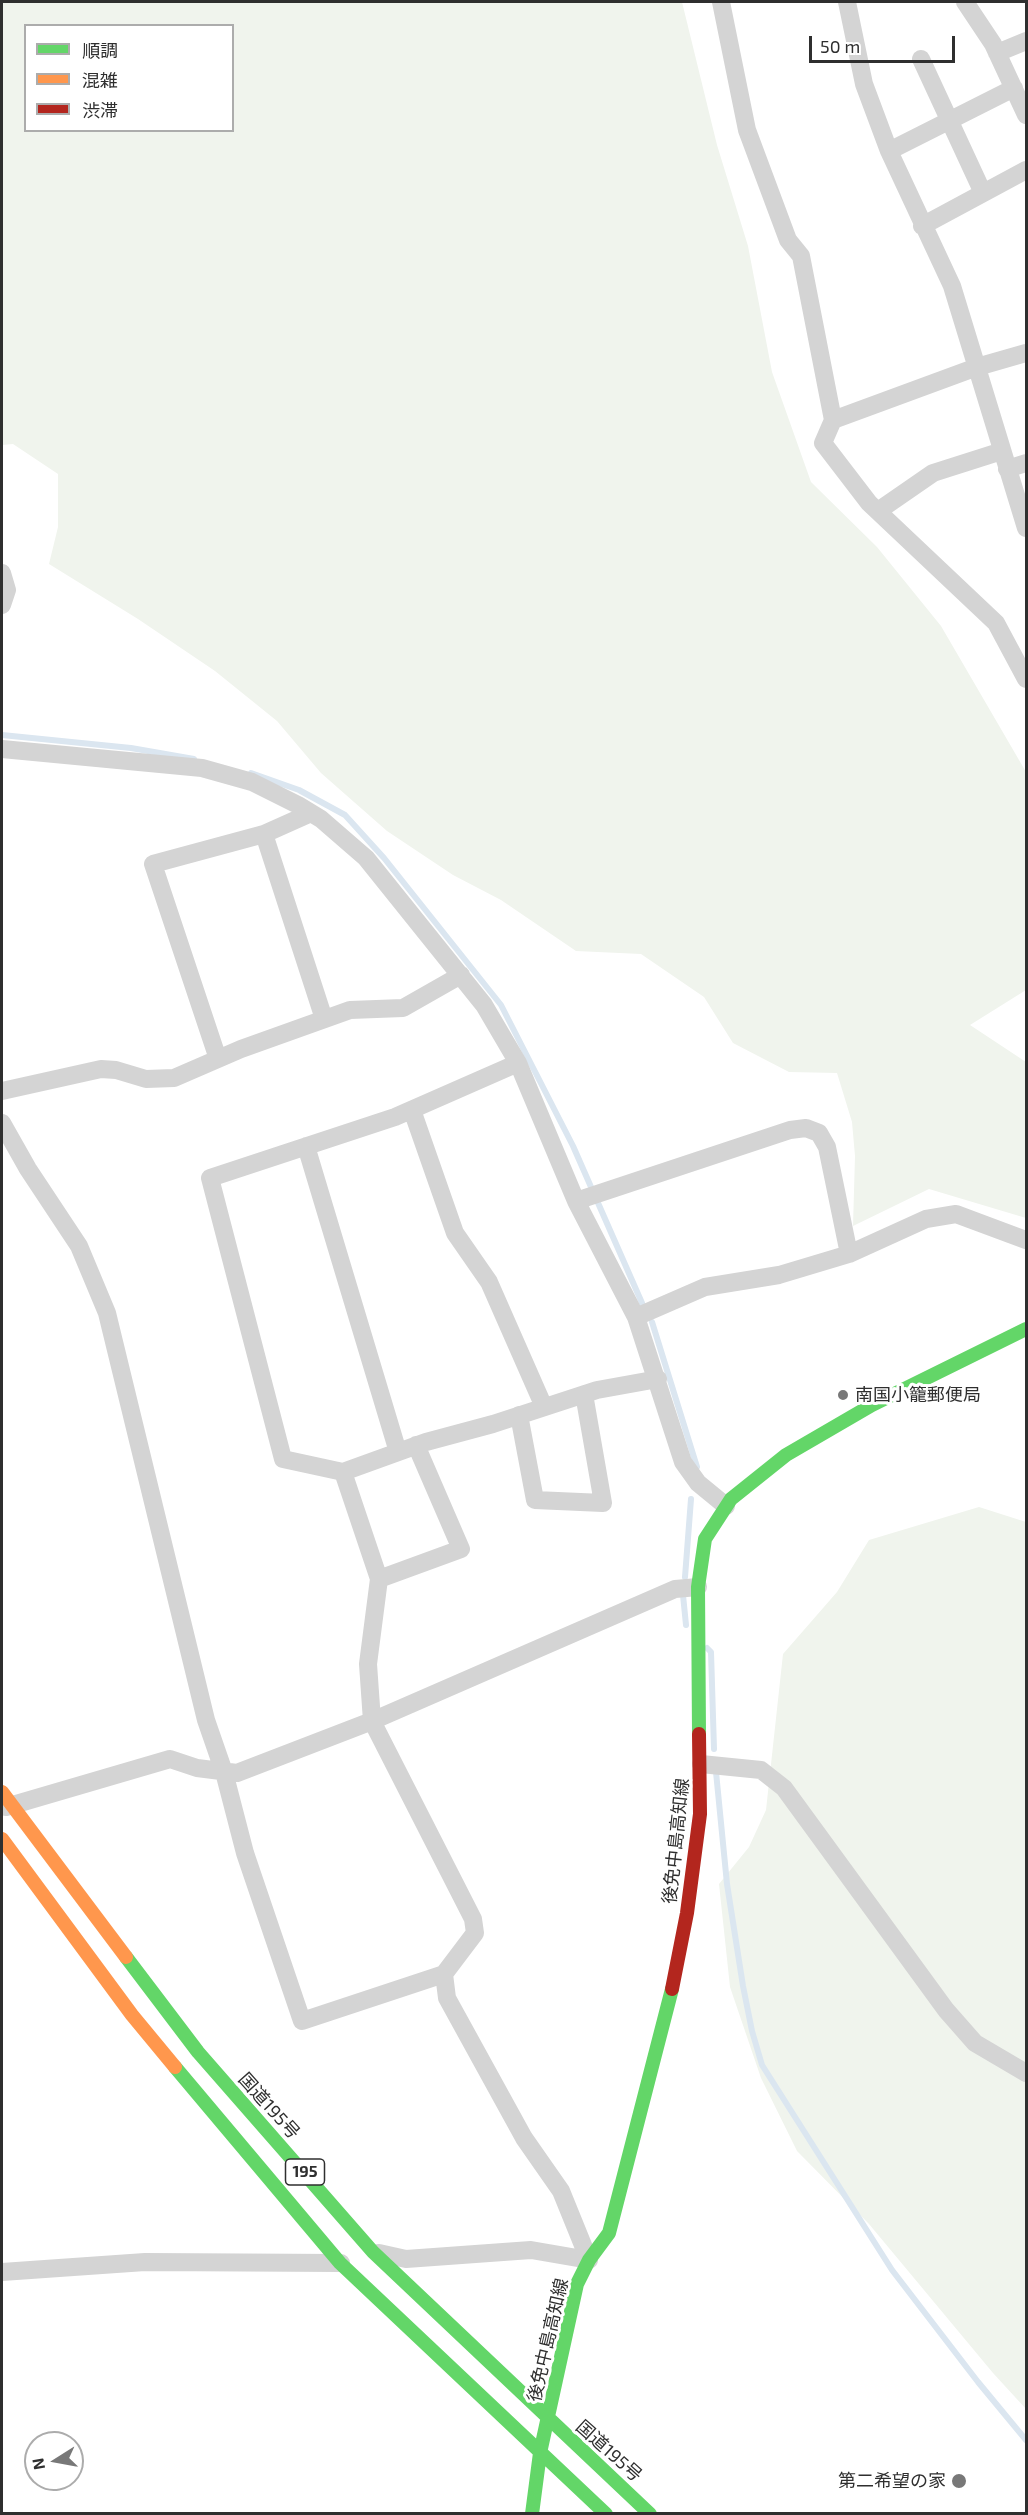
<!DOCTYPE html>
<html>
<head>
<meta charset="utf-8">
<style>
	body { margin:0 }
	#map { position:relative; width:1028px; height:2515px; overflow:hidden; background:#fff; font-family:"Exo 2","Noto Sans JP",sans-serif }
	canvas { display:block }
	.frame { position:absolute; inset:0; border:3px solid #2f2f2f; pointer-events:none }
	.legend { position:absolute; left:24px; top:24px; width:210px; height:108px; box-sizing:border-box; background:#fff; border:2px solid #acacac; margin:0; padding:8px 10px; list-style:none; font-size:18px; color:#2f2f2f }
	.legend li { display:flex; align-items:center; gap:12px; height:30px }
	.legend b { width:30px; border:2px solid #acacac }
	.north { position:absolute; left:24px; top:2431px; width:60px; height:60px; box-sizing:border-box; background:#fff; border:2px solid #acacac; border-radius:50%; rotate:259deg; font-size:16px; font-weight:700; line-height:24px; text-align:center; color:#2f2f2f }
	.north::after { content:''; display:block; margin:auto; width:21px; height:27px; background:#787878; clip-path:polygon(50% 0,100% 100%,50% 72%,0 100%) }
	.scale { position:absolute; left:809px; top:36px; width:146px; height:27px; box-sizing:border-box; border:3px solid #2f2f2f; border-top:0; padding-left:8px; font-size:18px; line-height:21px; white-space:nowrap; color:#2f2f2f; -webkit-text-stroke:4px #fff; paint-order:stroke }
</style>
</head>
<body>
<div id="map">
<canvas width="1028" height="2515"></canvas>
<div class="frame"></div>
<ul class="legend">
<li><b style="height:8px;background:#63d668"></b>順調</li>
<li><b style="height:8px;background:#ff974d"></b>混雑</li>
<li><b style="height:8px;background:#b3261e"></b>渋滞</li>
</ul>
<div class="north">N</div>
<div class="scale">50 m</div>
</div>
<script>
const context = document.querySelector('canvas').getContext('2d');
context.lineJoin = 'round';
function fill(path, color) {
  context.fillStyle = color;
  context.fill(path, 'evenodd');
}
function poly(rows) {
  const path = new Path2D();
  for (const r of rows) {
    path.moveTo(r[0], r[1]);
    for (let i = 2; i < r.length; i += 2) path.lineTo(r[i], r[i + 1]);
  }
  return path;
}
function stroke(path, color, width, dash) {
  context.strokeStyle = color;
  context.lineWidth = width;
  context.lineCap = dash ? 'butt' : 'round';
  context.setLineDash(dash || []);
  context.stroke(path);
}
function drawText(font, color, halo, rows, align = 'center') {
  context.font = font + ' "Exo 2","Noto Sans JP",sans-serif';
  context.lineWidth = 6;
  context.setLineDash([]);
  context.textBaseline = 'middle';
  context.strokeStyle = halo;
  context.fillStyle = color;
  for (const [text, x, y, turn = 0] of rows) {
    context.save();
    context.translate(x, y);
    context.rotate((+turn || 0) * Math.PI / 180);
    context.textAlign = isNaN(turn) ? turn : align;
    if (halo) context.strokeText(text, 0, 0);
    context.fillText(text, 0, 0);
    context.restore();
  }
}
fill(poly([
	[2,2,682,2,717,145,748,246,772,372,811,482,877,547,941,626,1026,772,1026,990,970,1025,1026,1062,1026,1218,929,1189,853,1226,855,1156,852,1122,837,1073,789,1072,733,1043,704,997,641,954,576,951,501,900,453,875,387,831,321,773,277,721,215,671,138,619,49,564,58,527,58,474,13,444,2,445],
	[26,26,232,26,232,130,26,130],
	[979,1507,1026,1522,1026,2409,993,2373,869,2224,797,2151,761,2078,730,1987,719,1884,749,1847,766,1810,783,1654,837,1592,869,1540]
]), '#f0f4ed');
stroke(poly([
	[2,735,131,748,194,759],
	[251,773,299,790,345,815,384,858,501,1005,573,1146,642,1303],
	[652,1322,697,1467],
	[685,1577,691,1499],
	[683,1595,686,1625],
	[707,1648,711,1652,714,1749],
	[716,1772,727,1884,743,1986,752,2031,762,2065,892,2270,978,2382,1026,2440]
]), '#dbe6f0', 6);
stroke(poly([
	[721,2,747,130,788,240,801,256,833,420,823,443,869,503,996,623,1026,679],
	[847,2,864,84,889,151,952,286,1026,528],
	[965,2,993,44,1026,115],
	[997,53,1026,41],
	[921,59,983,193],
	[889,151,1014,88],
	[922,226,1026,170],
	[833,420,977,367,1026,353],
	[1007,469,1026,463],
	[878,511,933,473,1002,451],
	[2,573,7,590,2,605],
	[2,749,202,768,252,782,298,805,321,819,366,858,484,1005,518,1063,576,1201,636,1317,683,1462,698,1483,726,1506],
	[264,834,324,1019],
	[218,1059,153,864,264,834,311,813],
	[518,1063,395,1117,210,1178,283,1459,343,1472,426,1442,493,1424,597,1390,658,1379],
	[2,1091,101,1069,116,1070,146,1079,174,1078,241,1049,350,1010,403,1008,461,975],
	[412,1110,455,1233,489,1282,544,1407],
	[2,1123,28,1169,79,1246,107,1313,206,1720,224,1772,245,1853,302,2021,444,1974],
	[306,1146,398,1452],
	[576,1201,790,1130,806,1128,819,1133,827,1147,849,1254],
	[636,1317,705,1287,779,1275,849,1254,926,1219,956,1214,1026,1240],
	[519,1415,535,1500,603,1503,584,1394],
	[343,1472,379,1579,368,1664,372,1721,473,1919,475,1933,444,1974,447,1998,524,2138,561,2191,589,2260],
	[379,1579,461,1549,416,1445],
	[701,1764,761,1770,784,1788,946,2010,975,2043,1026,2073],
	[6,1807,170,1759,197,1768,237,1773,372,1721,675,1589,698,1587],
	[379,2253,406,2259,531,2250,589,2260],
	[2,2272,145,2262,341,2263]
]), '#d4d4d4', 18);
stroke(poly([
	[699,1734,698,1587,705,1539,731,1499,786,1455,872,1405,1026,1329],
	[126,1957,198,2052,373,2252,650,2514],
	[175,2067,340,2263,606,2514],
	[532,2514,540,2453,577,2284,589,2260,609,2233,672,1989]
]), '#63d668', 14);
stroke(poly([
	[2,1792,126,1957],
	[2,1839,132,2015,175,2067]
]), '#ff974d', 14);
stroke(poly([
	[672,1989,687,1913,700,1814,699,1734]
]), '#b3261e', 14);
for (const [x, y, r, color] of [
	[843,1395,6,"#787878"],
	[959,2481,8,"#787878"]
]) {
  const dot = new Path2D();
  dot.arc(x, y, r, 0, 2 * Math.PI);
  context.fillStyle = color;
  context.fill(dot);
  stroke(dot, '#fff', 2);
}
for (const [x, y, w] of [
	[305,2172,39]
]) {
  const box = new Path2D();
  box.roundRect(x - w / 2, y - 13, w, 26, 4.5);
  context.fillStyle = '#fff';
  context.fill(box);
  stroke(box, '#2f2f2f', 1.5);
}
drawText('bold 16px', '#2f2f2f', null, [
	["195",305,2172]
]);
drawText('18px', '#2f2f2f', '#fff', [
	["南国小籠郵便局",855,1395],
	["第二希望の家",946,2481,"right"]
], 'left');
drawText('18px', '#2f2f2f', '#fff', [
	["後免中島高知線",676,1841,-84],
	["国道195号",269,2106,48],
	["後免中島高知線",548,2340,-77],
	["国道195号",609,2451,42]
]);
</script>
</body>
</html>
